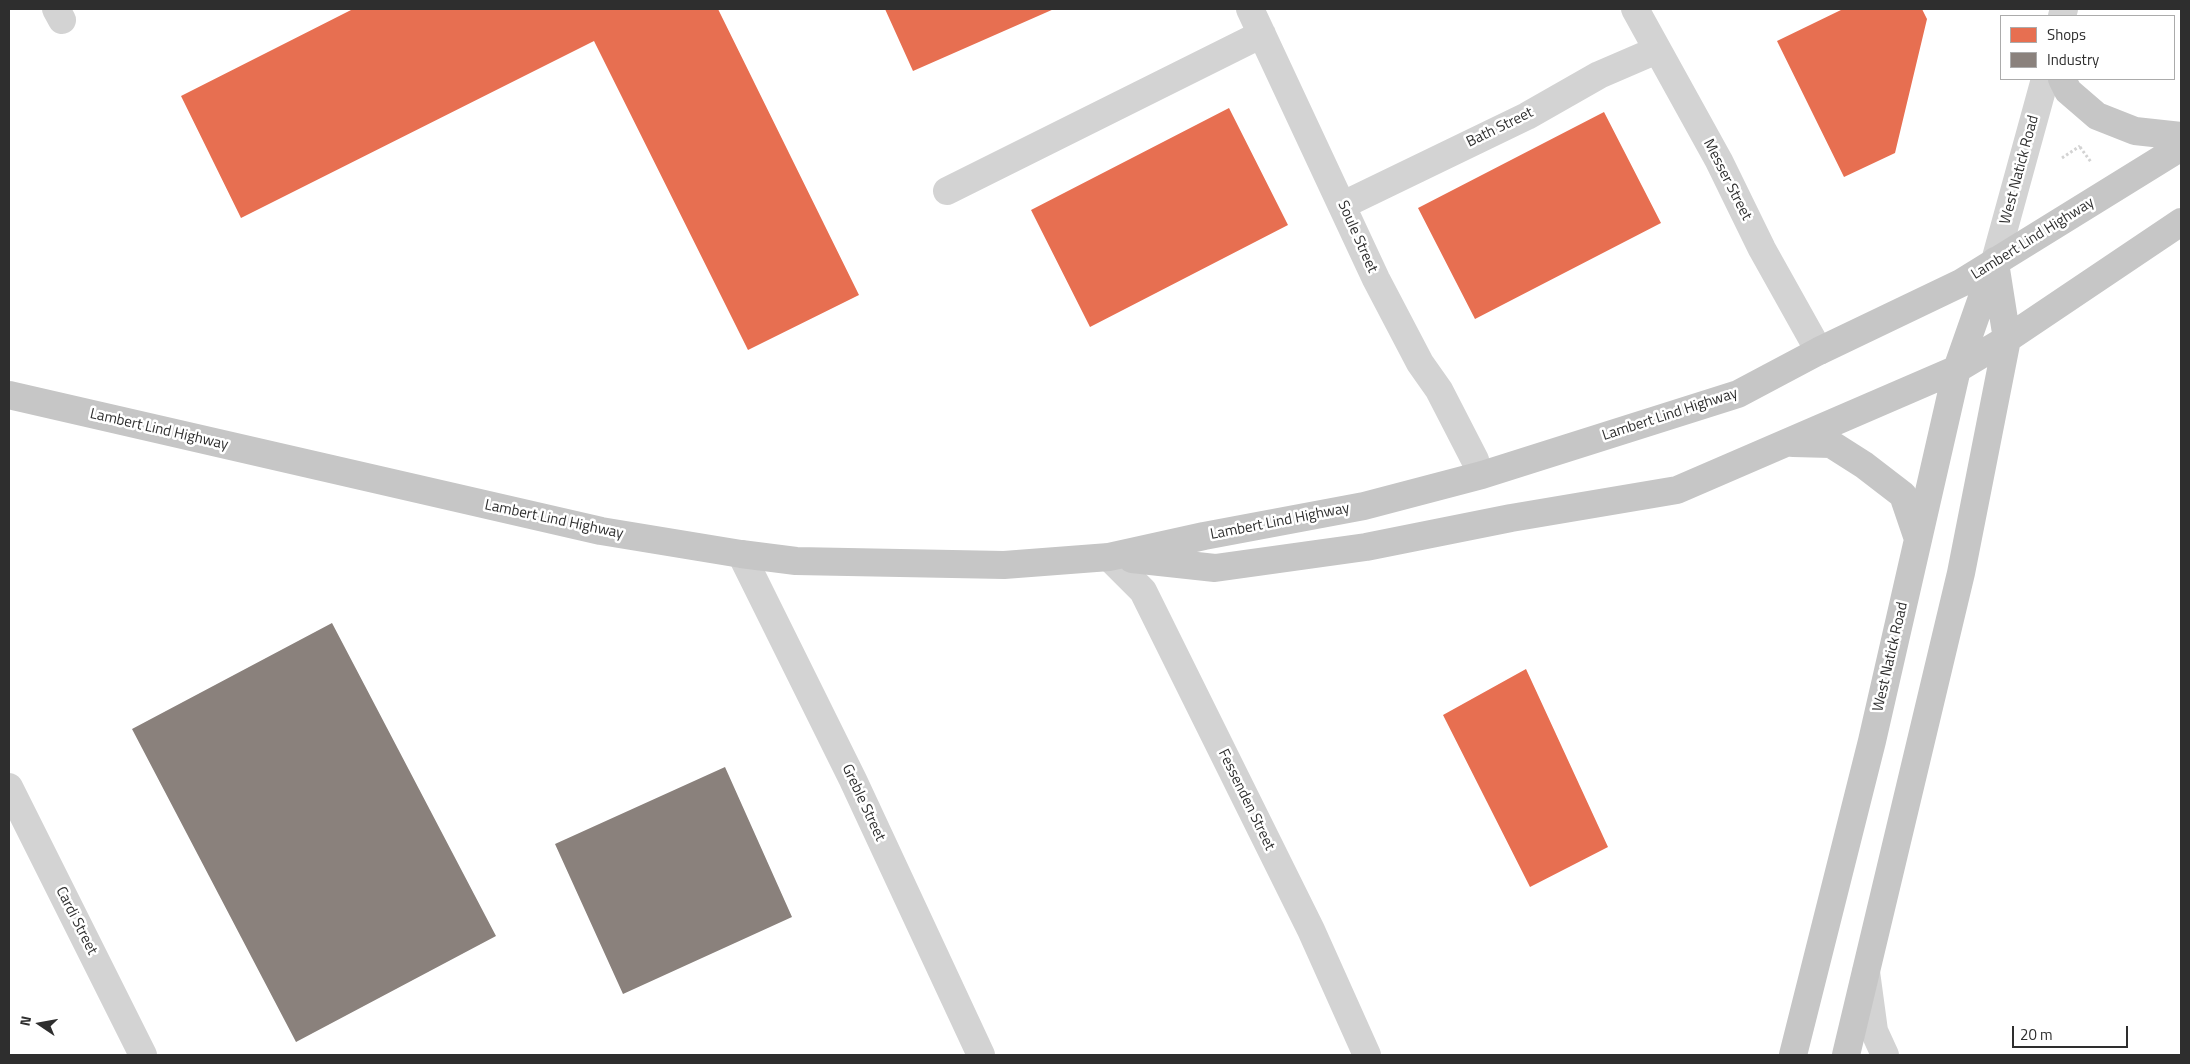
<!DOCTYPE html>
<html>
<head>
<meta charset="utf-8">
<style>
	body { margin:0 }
	#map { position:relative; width:2190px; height:1064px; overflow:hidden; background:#fff; font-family:"Titillium Web",sans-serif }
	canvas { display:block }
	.frame { position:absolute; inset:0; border:10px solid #2e2e2e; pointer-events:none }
	.legend { position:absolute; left:2000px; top:15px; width:175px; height:65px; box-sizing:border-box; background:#fff; border:1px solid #ababab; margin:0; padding:6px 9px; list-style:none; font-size:15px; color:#2e2e2e }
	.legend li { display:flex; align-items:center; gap:10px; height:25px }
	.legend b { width:25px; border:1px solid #ababab }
	.north { position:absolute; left:15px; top:999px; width:50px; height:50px; -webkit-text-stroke:4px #fff; paint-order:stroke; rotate:282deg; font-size:14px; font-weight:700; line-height:20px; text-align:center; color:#2e2e2e }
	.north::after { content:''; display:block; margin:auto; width:18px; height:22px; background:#2e2e2e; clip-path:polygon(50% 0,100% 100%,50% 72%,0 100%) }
	.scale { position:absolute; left:2012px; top:1026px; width:116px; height:22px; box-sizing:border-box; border:2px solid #2e2e2e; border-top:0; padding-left:6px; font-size:15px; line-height:18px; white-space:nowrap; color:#2e2e2e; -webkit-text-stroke:4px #fff; paint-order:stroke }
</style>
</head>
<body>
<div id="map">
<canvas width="2190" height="1064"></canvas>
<div class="frame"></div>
<ul class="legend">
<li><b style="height:14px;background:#e76f51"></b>Shops</li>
<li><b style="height:14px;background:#8a817c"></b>Industry</li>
</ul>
<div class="north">N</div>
<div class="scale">20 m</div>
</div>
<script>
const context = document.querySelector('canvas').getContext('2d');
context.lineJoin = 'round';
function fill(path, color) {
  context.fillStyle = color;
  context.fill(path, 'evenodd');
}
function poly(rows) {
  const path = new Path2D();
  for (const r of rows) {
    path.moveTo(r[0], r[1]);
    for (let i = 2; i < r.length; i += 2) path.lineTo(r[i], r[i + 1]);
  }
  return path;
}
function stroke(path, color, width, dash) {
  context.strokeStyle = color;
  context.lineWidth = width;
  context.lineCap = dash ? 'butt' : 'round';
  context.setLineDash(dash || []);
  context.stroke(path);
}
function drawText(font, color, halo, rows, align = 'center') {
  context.font = font + ' "Titillium Web",sans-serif';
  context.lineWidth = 5;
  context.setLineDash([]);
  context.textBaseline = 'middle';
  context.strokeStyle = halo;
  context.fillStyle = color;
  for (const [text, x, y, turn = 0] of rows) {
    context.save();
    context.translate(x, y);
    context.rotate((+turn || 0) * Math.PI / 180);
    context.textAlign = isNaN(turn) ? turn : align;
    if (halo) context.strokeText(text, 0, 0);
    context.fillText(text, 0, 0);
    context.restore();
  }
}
fill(poly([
	[353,9,718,9,859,295,748,350,594,41,241,218,181,96],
	[885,9,1054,9,913,71],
	[1843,9,1922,9,1927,19,1895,153,1844,177,1777,41],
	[1229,108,1288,225,1090,327,1031,210],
	[1604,112,1661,223,1475,319,1418,208],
	[1526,669,1608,847,1530,887,1443,715]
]), '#e76f51');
fill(poly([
	[332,623,496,936,296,1042,132,729],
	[725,767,792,917,623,994,555,844]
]), '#8a817c');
stroke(poly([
	[2080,147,2091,162],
	[2062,158,2080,146]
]), '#d3d3d3', 3, [2.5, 2.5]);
stroke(poly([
	[56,9,62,20],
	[1250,9,1376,279,1420,363,1439,390,1475,460],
	[1635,9,1719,161,1762,249,1819,351],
	[2062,16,2064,9],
	[947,191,1262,34],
	[1343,205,1527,116,1599,75,1657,50],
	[1995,261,2045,79],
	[741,554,853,780,981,1055],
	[1109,557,1143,591,1311,930,1367,1055],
	[9,787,143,1055],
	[1866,972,1874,1031,1885,1055]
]), '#d3d3d3', 28);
stroke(poly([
	[2062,79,2068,91,2097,116,2135,131,2181,136],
	[9,395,601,531,741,554,796,561,1004,565,1109,557,1204,536,1364,506,1482,475,1738,394,1819,351,1961,283,2181,147],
	[1793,443,1831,444,1864,465,1903,495,1918,539],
	[1132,559,1215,568,1366,547,1511,518,1677,490,1957,369,2007,339,2181,222],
	[1793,1055,1872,741,1957,369,1995,261],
	[1846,1055,1961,573,2007,339,1995,263]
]), '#c6c6c6', 28);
drawText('15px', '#2e2e2e', '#fff', [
	["Bath Street",1500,128,-26],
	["West Natick Road",2020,170,-75],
	["Messer Street",1727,180,63],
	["Soule Street",1357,237,66],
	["Lambert Lind Highway",2033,239,-32],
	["Lambert Lind Highway",1670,415,-18],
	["Lambert Lind Highway",159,430,13],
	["Lambert Lind Highway",554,520,12],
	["Lambert Lind Highway",1280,522,-11],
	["West Natick Road",1891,657,-77],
	["Fessenden Street",1246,800,64],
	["Greble Street",863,803,65],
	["Cardi Street",76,921,63]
]);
</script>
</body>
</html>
